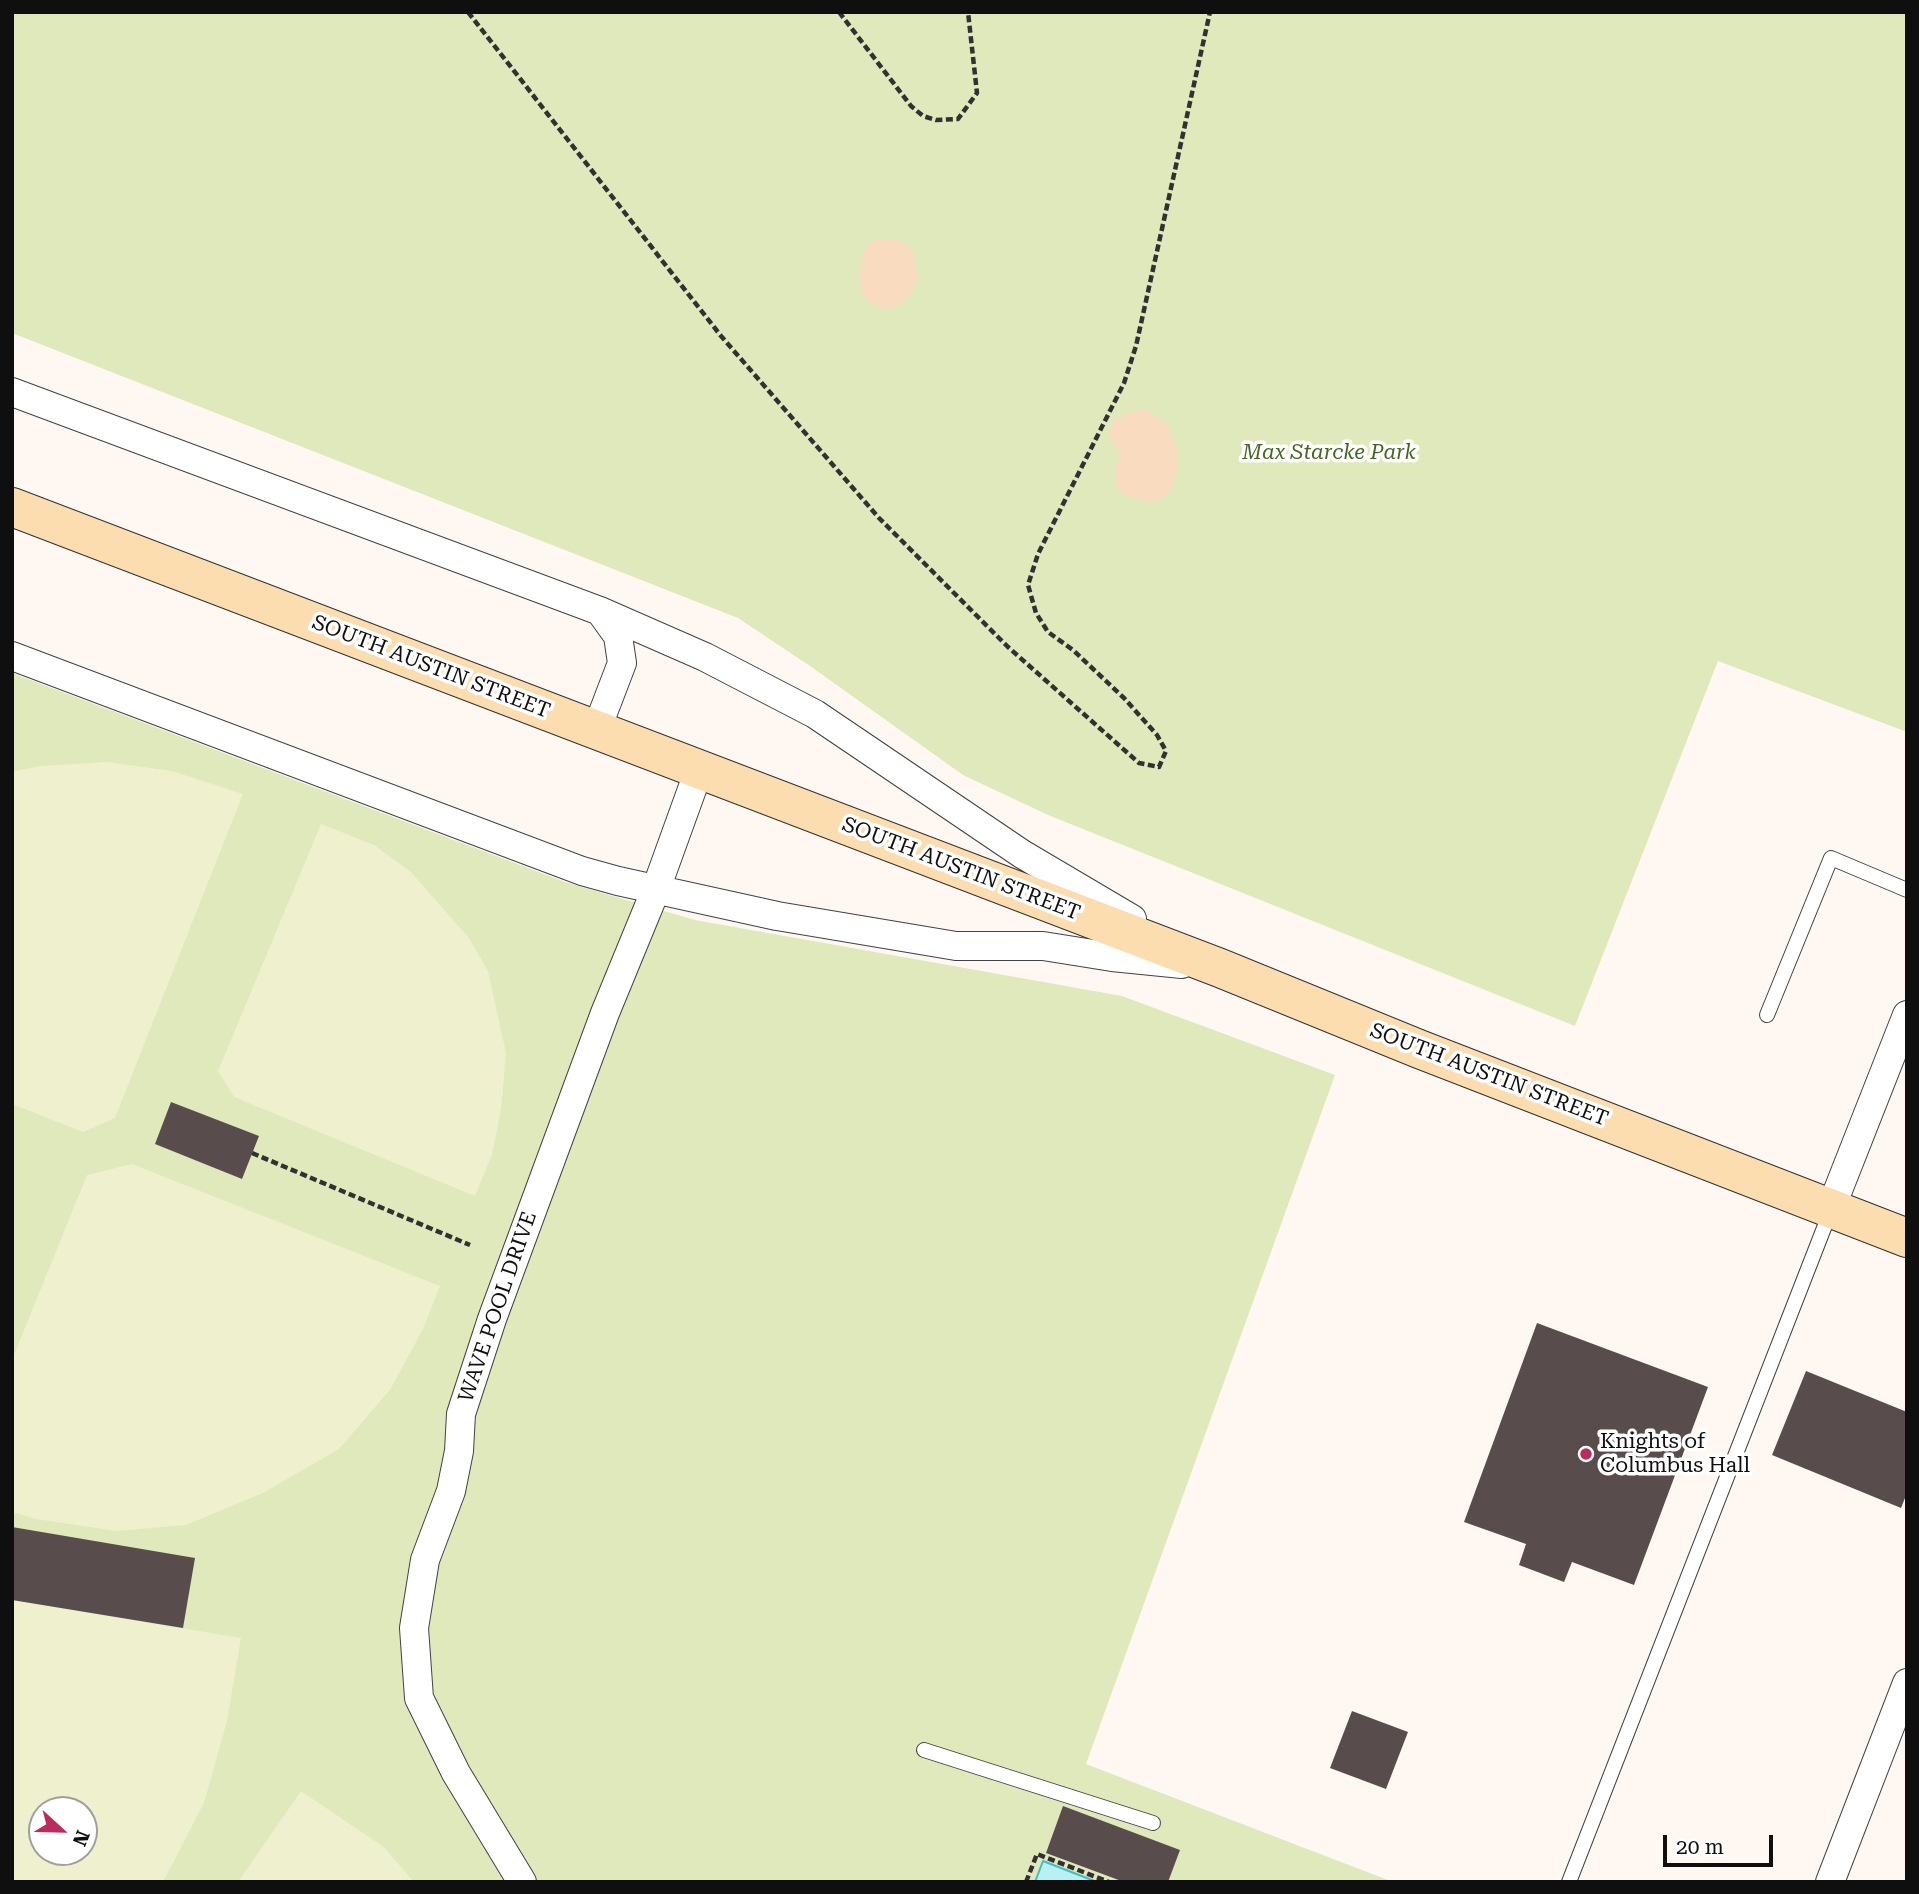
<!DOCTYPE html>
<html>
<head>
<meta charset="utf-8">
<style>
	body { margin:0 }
	#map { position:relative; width:1919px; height:1894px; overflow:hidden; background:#fff8f2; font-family:"Roboto Serif",serif }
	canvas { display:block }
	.frame { position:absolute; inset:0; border:14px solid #0f0f0f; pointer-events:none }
	.north { position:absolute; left:28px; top:1796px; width:70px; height:70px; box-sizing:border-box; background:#fff; border:2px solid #9f9f9f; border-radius:50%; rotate:112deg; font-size:19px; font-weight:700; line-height:28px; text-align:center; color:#0f0f0f }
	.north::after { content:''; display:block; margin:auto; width:24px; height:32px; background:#bc2b5d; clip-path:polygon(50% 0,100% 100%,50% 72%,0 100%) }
	.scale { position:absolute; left:1663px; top:1835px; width:110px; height:32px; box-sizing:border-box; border:4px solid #0f0f0f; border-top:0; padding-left:9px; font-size:21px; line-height:24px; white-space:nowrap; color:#0f0f0f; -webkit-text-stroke:5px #fff; paint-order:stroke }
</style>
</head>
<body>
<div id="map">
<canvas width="1919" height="1894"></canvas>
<div class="frame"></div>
<div class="north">N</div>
<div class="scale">20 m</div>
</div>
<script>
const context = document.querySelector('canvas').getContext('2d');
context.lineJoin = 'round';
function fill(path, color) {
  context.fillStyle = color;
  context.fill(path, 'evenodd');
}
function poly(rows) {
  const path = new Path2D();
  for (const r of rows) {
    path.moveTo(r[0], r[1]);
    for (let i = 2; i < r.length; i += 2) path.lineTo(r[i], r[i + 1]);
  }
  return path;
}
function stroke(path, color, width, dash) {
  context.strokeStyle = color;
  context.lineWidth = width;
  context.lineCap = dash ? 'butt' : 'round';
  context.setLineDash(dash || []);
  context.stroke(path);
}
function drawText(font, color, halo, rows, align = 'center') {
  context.font = font + ' "Roboto Serif",serif';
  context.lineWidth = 7;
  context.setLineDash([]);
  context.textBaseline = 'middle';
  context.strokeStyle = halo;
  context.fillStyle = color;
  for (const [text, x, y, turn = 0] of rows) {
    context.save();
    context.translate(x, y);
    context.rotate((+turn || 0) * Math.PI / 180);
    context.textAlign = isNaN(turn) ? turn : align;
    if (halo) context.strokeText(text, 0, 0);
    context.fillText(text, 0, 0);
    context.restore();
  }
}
fill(poly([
	[12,12,1907,12,1907,732,1718,661,1575,1026,1048,815,963,775,810,666,738,618,12,333],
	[12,673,565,882,695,920,1122,996,1335,1075,1086,1764,1388,1880,1387,1882,12,1882],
	[42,1810,84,1810,84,1852,42,1852]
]), '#e0e9bc');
fill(poly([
	[875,239,897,239,913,250,918,278,911,294,900,305,885,309,872,304,862,293,859,274,865,250],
	[1146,410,1167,423,1178,451,1178,463,1173,486,1168,494,1159,501,1145,501,1122,494,1116,482,1116,467,1121,455,1109,435,1111,427,1119,417,1136,411]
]), '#f9dbc0');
fill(poly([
	[107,762,172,771,243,794,115,1118,83,1132,12,1104,12,772,40,766],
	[321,824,374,845,411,872,469,938,488,971,506,1053,501,1109,492,1155,475,1196,234,1097,218,1071],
	[132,1164,440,1286,423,1329,390,1390,339,1449,263,1493,186,1525,117,1531,36,1519,12,1512,12,1360,87,1175],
	[12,1600,241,1638,227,1721,204,1803,163,1882,12,1882],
	[42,1810,84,1810,84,1852,42,1852],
	[301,1791,384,1847,414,1882,238,1882]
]), '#eef0ce');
const water = poly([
	[1043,1861,1097,1882,1035,1882,1043,1861]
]);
fill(water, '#b8f0f4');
stroke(water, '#41bcc9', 2);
fill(poly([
	[171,1102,259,1136,242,1179,155,1144],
	[1537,1323,1708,1387,1634,1585,1572,1562,1564,1582,1519,1565,1526,1544,1464,1522],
	[1806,1371,1907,1412,1907,1493,1901,1508,1772,1455],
	[12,1527,195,1558,183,1628,12,1600],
	[1352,1711,1408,1732,1386,1789,1330,1768],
	[1063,1806,1180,1850,1168,1882,1124,1882,1046,1853]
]), '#584d4c');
const service = poly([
	[1767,1015,1831,858,1907,890],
	[924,1750,1153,1823],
	[1569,1882,1831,1210]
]);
const minor = poly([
	[12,392,600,611,705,657,815,714,1022,854,1132,919],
	[12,656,582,871,618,881,777,916,956,946,1043,946,1112,957,1182,964],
	[596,731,622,663,618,636,600,611],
	[1831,1208,1907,1015],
	[522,1882,456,1773,419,1698,414,1628,425,1560,451,1491,459,1451,461,1414,492,1319,605,1013,656,889,699,770],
	[1830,1882,1907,1683]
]);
const secondary = poly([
	[12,507,1220,968,1419,1049,1907,1238]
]);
stroke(service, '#424242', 16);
stroke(minor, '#424242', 30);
stroke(secondary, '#313131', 40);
stroke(poly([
	[468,12,721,336,879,518,1008,647,1139,763,1159,767,1166,751,1157,735,1124,698,1073,650,1048,632,1036,613,1028,585,1038,554,1124,383,1136,346,1210,12],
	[839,12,911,106,923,116,936,120,958,119,977,93,968,12],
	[252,1153,470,1245],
	[1026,1882,1037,1854,1109,1882]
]), '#313131', 4.5, [7, 3.5]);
stroke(service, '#fff', 14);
stroke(minor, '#fff', 28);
stroke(secondary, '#fcddaf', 38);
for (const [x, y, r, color] of [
	[1586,1454,7,"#bc2b5d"]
]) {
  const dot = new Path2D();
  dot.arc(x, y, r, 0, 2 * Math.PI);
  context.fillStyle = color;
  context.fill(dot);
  stroke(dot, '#fff', 2.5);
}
drawText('italic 21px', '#446621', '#fff', [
	["Max Starcke Park",1329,453]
]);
drawText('21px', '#0f0f0f', '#fff', [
	["SOUTH AUSTIN STREET",431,667,21],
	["SOUTH AUSTIN STREET",961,869,21],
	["SOUTH AUSTIN STREET",1489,1075,21],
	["WAVE POOL DRIVE",498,1307,-71]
]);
drawText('21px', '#0f0f0f', '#fff', [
	["Knights of",1600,1442],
	["Columbus Hall",1600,1466]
], 'left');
</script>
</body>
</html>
